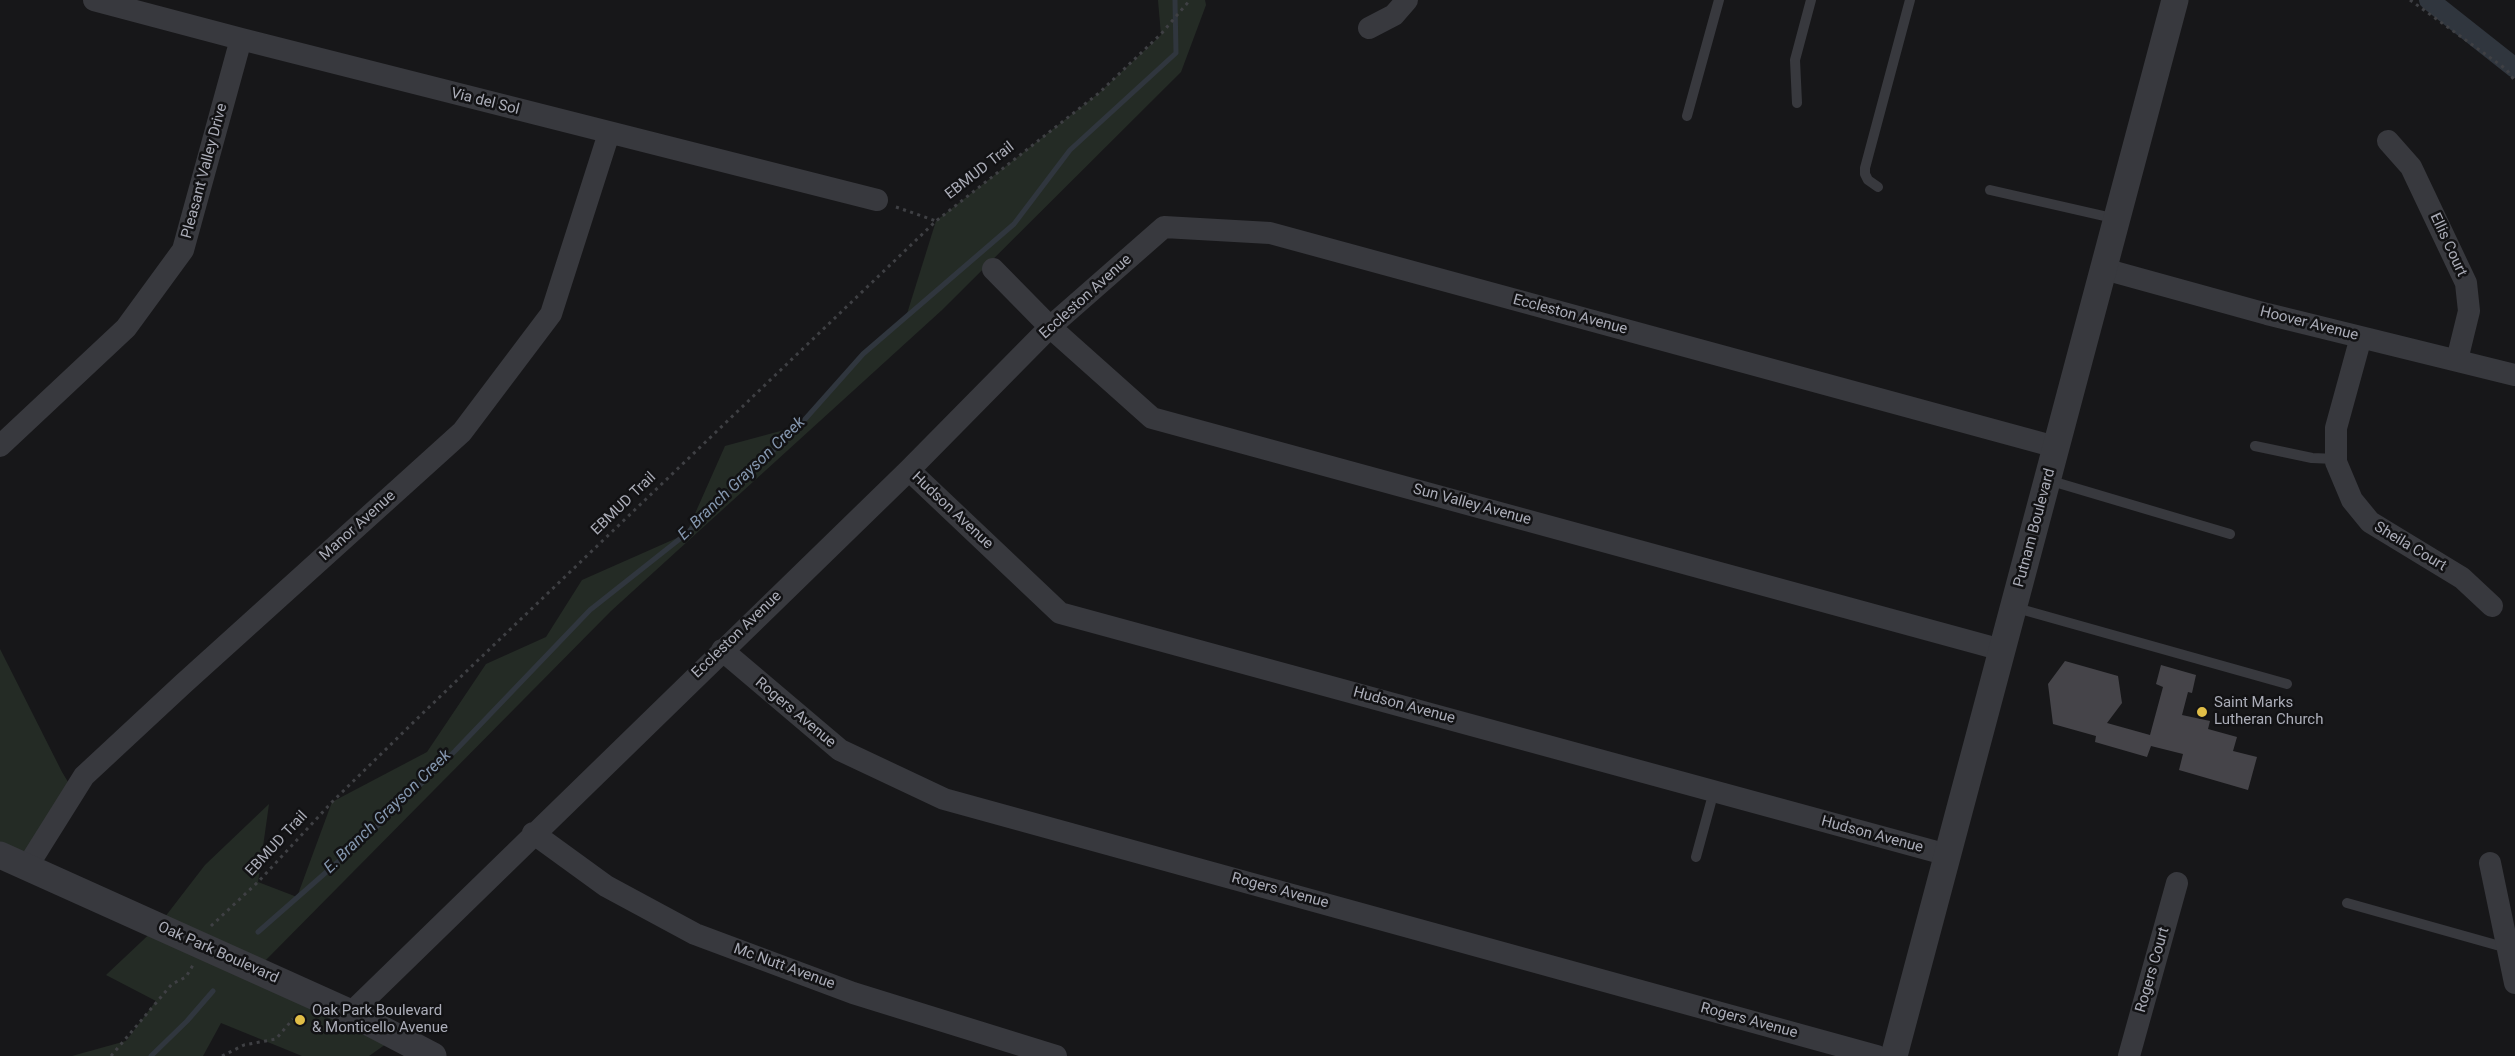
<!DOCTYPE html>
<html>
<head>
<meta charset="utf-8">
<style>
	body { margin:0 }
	canvas { display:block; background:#171719 }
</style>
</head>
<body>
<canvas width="2515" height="1056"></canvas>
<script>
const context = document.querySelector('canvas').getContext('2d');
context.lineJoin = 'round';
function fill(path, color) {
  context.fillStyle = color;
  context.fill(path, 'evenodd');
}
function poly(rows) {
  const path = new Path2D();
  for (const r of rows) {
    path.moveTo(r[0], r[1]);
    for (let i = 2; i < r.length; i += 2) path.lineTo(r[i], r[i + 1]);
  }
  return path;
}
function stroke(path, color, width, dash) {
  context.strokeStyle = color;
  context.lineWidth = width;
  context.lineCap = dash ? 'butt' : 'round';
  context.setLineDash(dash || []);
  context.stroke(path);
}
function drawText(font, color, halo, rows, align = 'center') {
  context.font = font + ' Roboto,sans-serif';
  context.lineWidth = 5;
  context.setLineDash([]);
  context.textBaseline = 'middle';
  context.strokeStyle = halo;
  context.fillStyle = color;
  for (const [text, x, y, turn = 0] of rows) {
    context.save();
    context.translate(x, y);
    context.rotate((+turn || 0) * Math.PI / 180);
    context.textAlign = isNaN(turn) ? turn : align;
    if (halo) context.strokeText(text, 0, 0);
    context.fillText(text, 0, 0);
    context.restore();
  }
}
fill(poly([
	[1158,0,1205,0,1206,5,1181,72,942,310,611,611,256,970,396,1037,369,1056,302,1056,221,1023,203,1056,72,1056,126,1041,156,1001,106,975,158,926,205,865,269,804,258,882,297,897,332,802,427,752,486,664,546,637,582,580,686,534,725,446,799,426,863,354,906,317,936,221,1099,93,1161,35],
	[0,649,62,772,74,792,27,867,0,855]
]), '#242b25');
stroke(poly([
	[258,932,364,839,455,751,590,610,686,534,799,426,863,354,1014,224,1070,150,1176,53,1175,0],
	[151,1056,187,1021,213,991]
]), '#30363e', 5);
stroke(poly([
	[2429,0,2515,68]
]), '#30363e', 20);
fill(poly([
	[2065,661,2118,676,2122,703,2107,723,2150,735,2163,687,2156,684,2161,665,2196,675,2192,693,2188,692,2182,715,2210,721,2208,729,2237,737,2233,751,2257,757,2248,790,2179,770,2183,754,2151,746,2147,757,2095,742,2096,736,2053,724,2048,684]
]), '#454449');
stroke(poly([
	[2410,0,2506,69,2515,81],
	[896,207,936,221],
	[211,926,258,882,332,802,424,712,936,221,1099,93,1161,34,1190,0],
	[111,1056,172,984,186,977,193,965],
	[222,1056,244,1045,276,1039,293,1019]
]), '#3f4044', 3, [3, 4.5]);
stroke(poly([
	[1797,103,1795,60,1811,0],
	[1687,116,1719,0],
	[1878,187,1868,180,1865,174,1865,168,1910,0],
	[1990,190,2117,219],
	[2255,446,2312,458,2336,459],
	[2048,480,2230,534],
	[2013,607,2287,684],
	[1696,857,1714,791],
	[2347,903,2507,948]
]), '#38393e', 10);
stroke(poly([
	[94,0,241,39,877,200],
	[1369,28,1394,15,1407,0],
	[2388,141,2411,167,2466,283,2469,311,2457,360],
	[993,269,1050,327,1152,418,2002,650],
	[2104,269,2267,314,2515,375],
	[2361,337,2336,428,2336,462,2352,500,2370,522,2462,578,2492,606],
	[0,446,126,328,183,250,241,39],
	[909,470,1060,613,1948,855],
	[722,650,840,750,944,799,1877,1056],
	[533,833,606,886,695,934,853,993,1056,1056],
	[2490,863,2515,983],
	[27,867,84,776,183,684,462,432,551,314,609,133],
	[351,1013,909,470,1050,327,1164,227,1270,233,2056,447],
	[2129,1056,2177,883]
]), '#38393e', 22);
stroke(poly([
	[0,855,351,1013,433,1056],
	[1894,1056,2175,0]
]), '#38393e', 27);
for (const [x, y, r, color] of [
	[2202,712,6,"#e1be47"],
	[300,1020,6,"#e1be47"]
]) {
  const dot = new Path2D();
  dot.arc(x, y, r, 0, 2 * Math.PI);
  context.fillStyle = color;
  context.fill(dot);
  stroke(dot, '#121214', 2);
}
drawText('15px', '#abadb8', '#121214', [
	["Via del Sol",485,102,14],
	["Pleasant Valley Drive",205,171,-75],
	["EBMUD Trail",980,171,-38],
	["Ellis Court",2448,245,65],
	["Eccleston Avenue",1086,297,-42],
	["Eccleston Avenue",1570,315,15],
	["Hoover Avenue",2309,324,14],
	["EBMUD Trail",624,504,-44],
	["Sun Valley Avenue",1472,505,15],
	["Hudson Avenue",952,511,43],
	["Manor Avenue",358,526,-42],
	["Putnam Boulevard",2035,528,-75],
	["Sheila Court",2410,547,31],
	["Eccleston Avenue",737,635,-44],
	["Hudson Avenue",1404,706,15],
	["Rogers Avenue",795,713,40],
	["Hudson Avenue",1872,835,15],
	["EBMUD Trail",277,844,-47],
	["Rogers Avenue",1280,891,15],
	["Oak Park Boulevard",218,953,24],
	["Mc Nutt Avenue",784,967,20],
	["Rogers Court",2153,970,-74],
	["Rogers Avenue",1749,1021,15]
]);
drawText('15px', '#abadb8', '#121214', [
	["Saint Marks",2214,703],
	["Lutheran Church",2214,720],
	["Oak Park Boulevard",312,1011],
	["& Monticello Avenue",312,1028]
], 'left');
drawText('italic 16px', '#8597af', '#121214', [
	["E. Branch Grayson Creek",742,479,-44],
	["E. Branch Grayson Creek",388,812,-44]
]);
</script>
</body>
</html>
